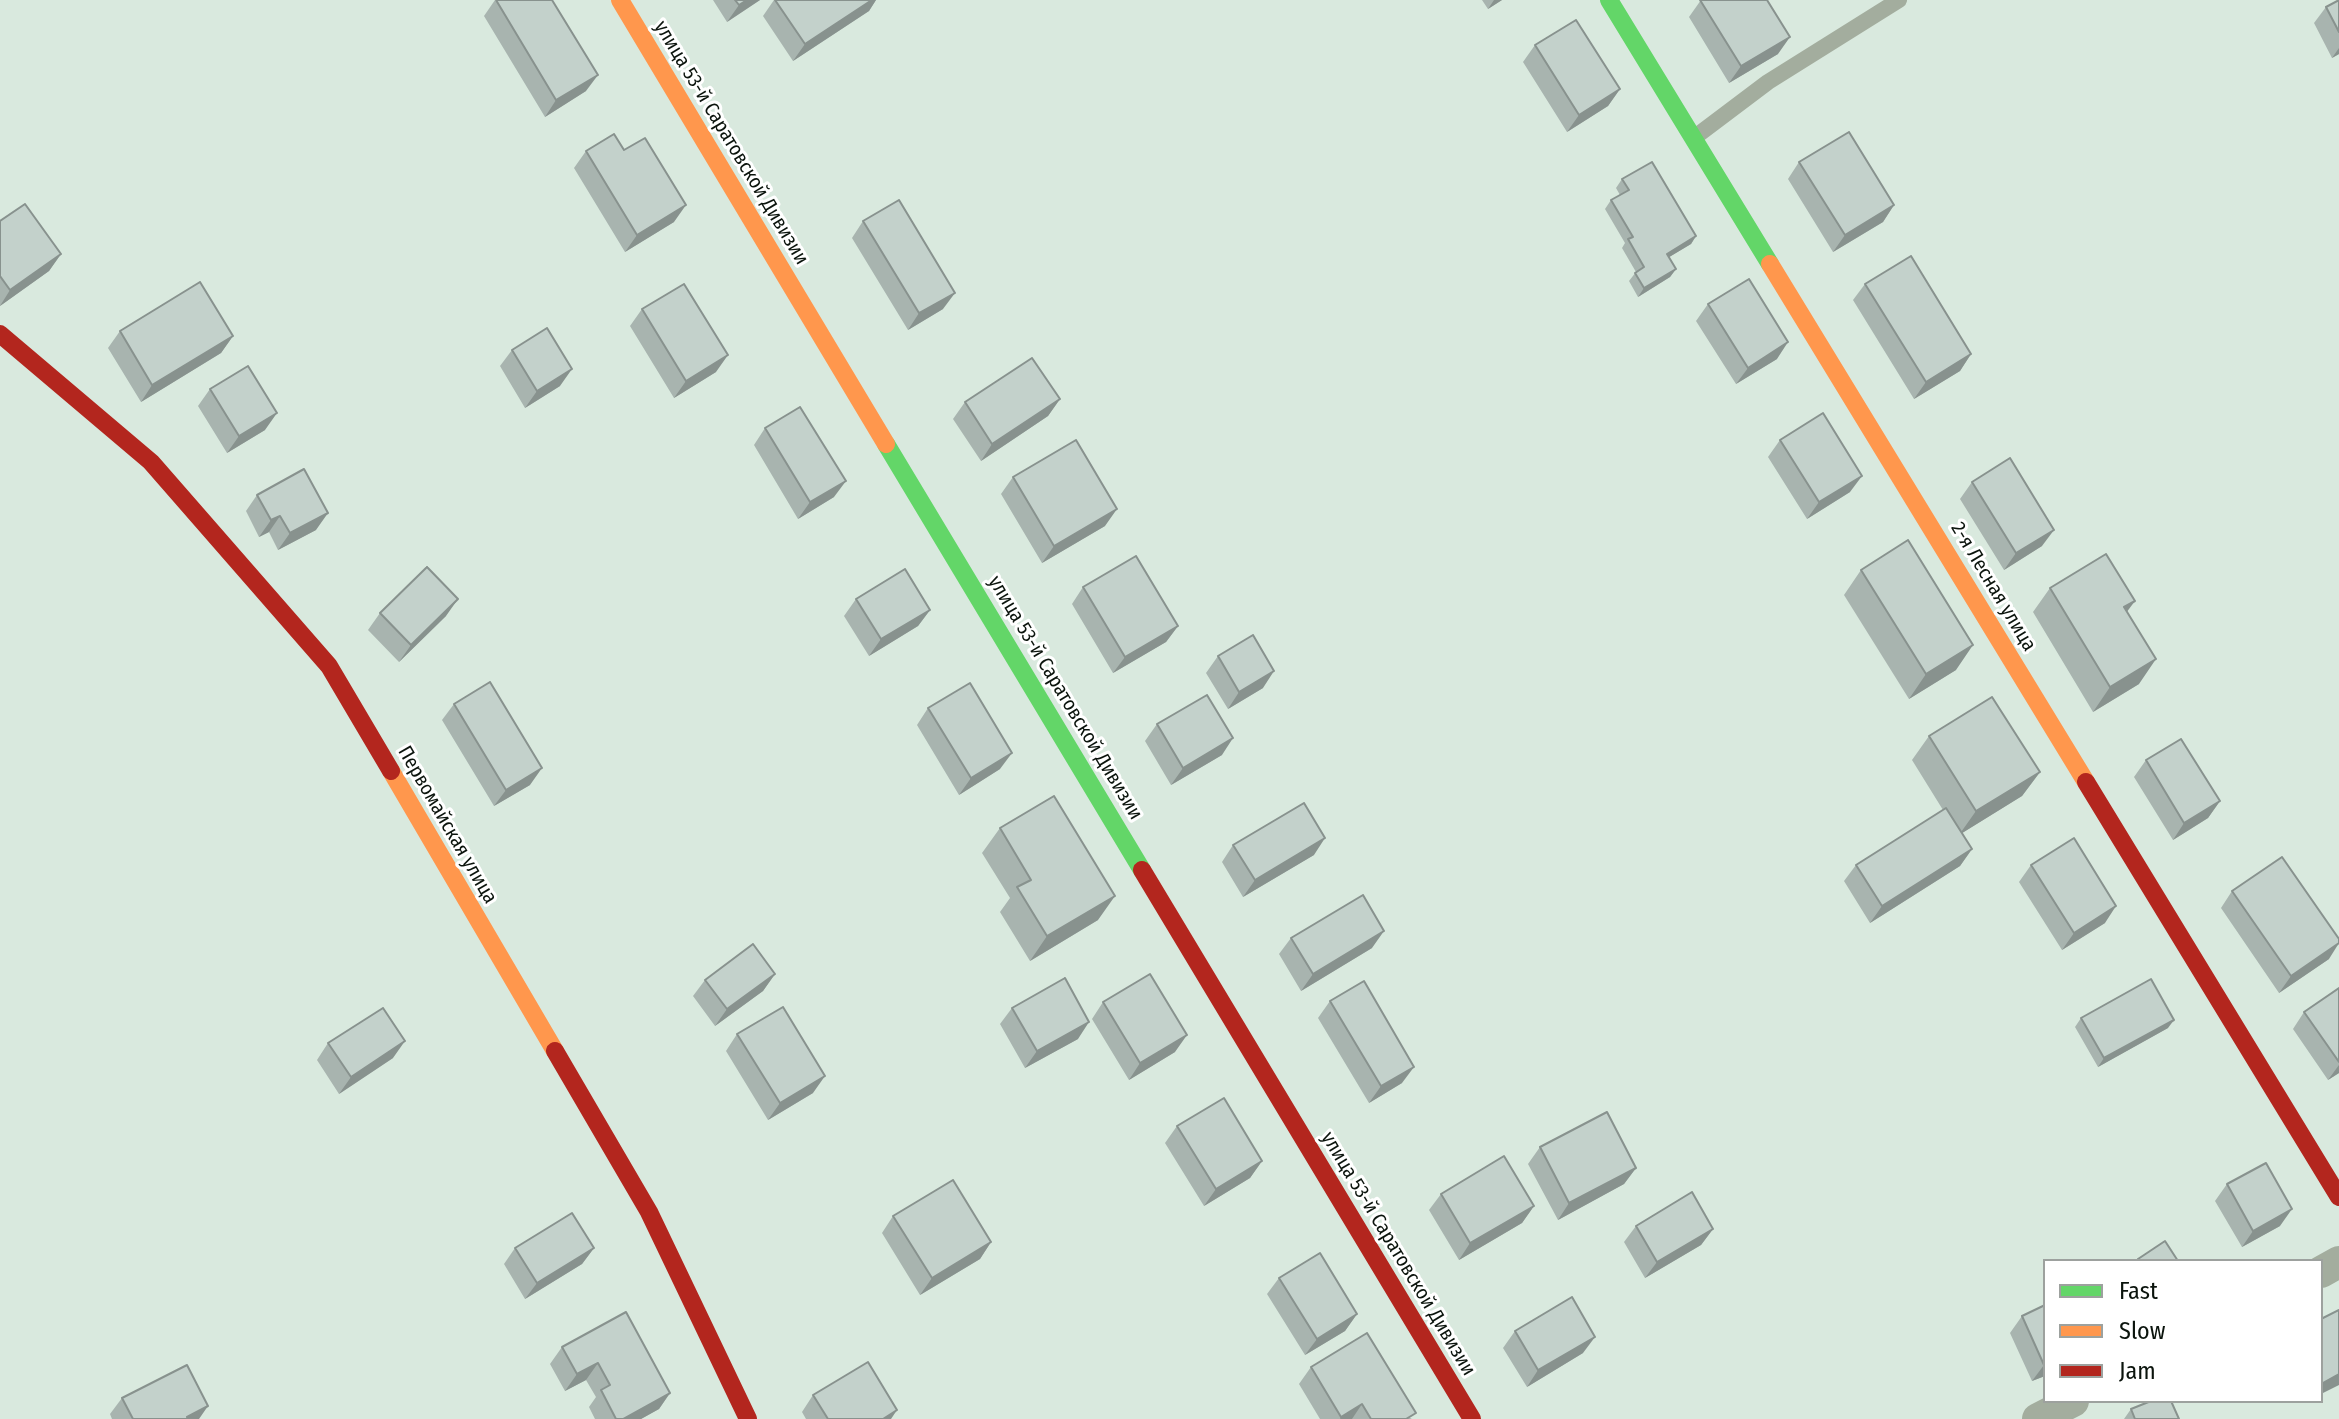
<!DOCTYPE html>
<html>
<head>
<meta charset="utf-8">
<style>
	body { margin:0 }
	#map { position:relative; width:2339px; height:1419px; overflow:hidden; background:#d9e9de; font-family:"Fira Sans Condensed",sans-serif }
	canvas { display:block }
	.legend { position:absolute; left:2043px; top:1259px; width:280px; height:144px; box-sizing:border-box; background:#fff; border:2px solid #9da19e; margin:0; padding:10px 14px; list-style:none; font-size:24px; color:#0b140d }
	.legend li { display:flex; align-items:center; gap:16px; height:40px }
	.legend b { width:40px; border:2px solid #9da19e }
</style>
</head>
<body>
<div id="map">
<canvas width="2339" height="1419"></canvas>
<ul class="legend">
<li><b style="height:10px;background:#63d668"></b>Fast</li>
<li><b style="height:10px;background:#ff974d"></b>Slow</li>
<li><b style="height:10px;background:#b3261e"></b>Jam</li>
</ul>
</div>
<script>
const context = document.querySelector('canvas').getContext('2d');
context.lineJoin = 'round';
function poly(rows) {
  const path = new Path2D();
  for (const r of rows) {
    path.moveTo(r[0], r[1]);
    for (let i = 2; i < r.length; i += 2) path.lineTo(r[i], r[i + 1]);
  }
  return path;
}
function stroke(path, color, width, dash) {
  context.strokeStyle = color;
  context.lineWidth = width;
  context.lineCap = dash ? 'butt' : 'round';
  context.setLineDash(dash || []);
  context.stroke(path);
}
function fill(path, color) {
  context.fillStyle = color;
  context.fill(path, 'evenodd');
}
function drawText(font, color, halo, rows, align = 'center') {
  context.font = font + ' "Fira Sans Condensed",sans-serif';
  context.lineWidth = 6;
  context.setLineDash([]);
  context.textBaseline = 'middle';
  context.strokeStyle = halo;
  context.fillStyle = color;
  for (const [text, x, y, turn = 0] of rows) {
    context.save();
    context.translate(x, y);
    context.rotate((+turn || 0) * Math.PI / 180);
    context.textAlign = isNaN(turn) ? turn : align;
    if (halo) context.strokeText(text, 0, 0);
    context.fillText(text, 0, 0);
    context.restore();
  }
}
stroke(poly([
	[1695,137,1768,82,1899,0]
]), '#a3ad9e', 16);
stroke(poly([
	[2321,1272,2339,1262],
	[2038,1419,2073,1401]
]), '#a3ad9e', 32);
stroke(poly([
	[1609,0,1770,264],
	[886,444,1142,870]
]), '#63d668', 18);
stroke(poly([
	[620,0,886,444],
	[1770,264,2086,782],
	[391,771,555,1051]
]), '#ff974d', 18);
stroke(poly([
	[0,334,151,462,329,666,391,771],
	[2086,782,2339,1197],
	[1142,870,1472,1419],
	[555,1051,649,1212,748,1419]
]), '#b3261e', 18);
fill(poly([
	[495,0,586,91,545,117,484,16],
	[713,0,760,0,727,22],
	[774,0,876,0,869,11,793,61,763,16],
	[1482,0,1502,0,1488,9],
	[1701,0,1778,54,1729,83,1689,17],
	[2339,0,2339,54,2332,58,2314,23,2326,7],
	[1535,45,1620,89,1608,106,1567,132,1523,62],
	[586,151,674,222,625,252,574,168],
	[1799,162,1894,205,1883,222,1833,252,1788,179],
	[1622,179,1696,236,1691,244,1669,257,1676,269,1670,277,1638,297,1629,281,1636,272,1622,248,1625,243,1605,209,1611,200,1620,195,1616,188],
	[0,221,61,254,49,271,0,306],
	[863,221,943,309,908,330,852,238],
	[1865,284,1971,354,1960,371,1914,399,1853,300],
	[1708,304,1777,359,1736,384,1696,321],
	[642,309,716,372,674,398,630,326],
	[120,331,233,336,221,353,141,402,108,348],
	[512,350,560,386,525,408,500,366],
	[210,389,265,430,227,453,198,406],
	[1060,399,1048,416,981,461,953,419,965,402],
	[765,428,834,497,798,519,754,445],
	[1780,440,1850,492,1807,519,1768,457],
	[1013,477,1105,526,1042,563,1001,494],
	[1972,482,2042,546,2004,570,1960,499],
	[257,495,316,530,278,550,269,532,259,537,246,511],
	[1861,570,1956,670,1909,699,1844,595],
	[1083,587,1178,626,1166,642,1113,673,1072,604],
	[2050,588,2127,611,2139,684,2093,712,2033,612],
	[856,599,930,610,918,626,869,656,844,616],
	[380,613,446,616,399,662,368,630],
	[1218,656,1263,688,1228,709,1206,673],
	[454,704,530,785,494,806,442,720],
	[928,708,1000,769,959,795,917,725],
	[1157,724,1222,755,1171,785,1145,741],
	[1929,736,2040,772,2022,796,1962,833,1972,849,1960,866,1870,923,1844,881,1856,865,1943,810,1912,760],
	[2146,760,2220,801,2208,818,2173,840,2134,777],
	[1000,828,1098,920,1030,961,1000,912,1010,898,982,853],
	[1233,845,1314,855,1243,897,1222,862],
	[2031,865,2105,923,2062,950,2019,882],
	[2232,891,2329,959,2279,993,2221,908],
	[1291,938,1372,948,1301,991,1279,954],
	[775,974,763,991,715,1026,693,996,705,980],
	[2339,988,2339,1073,2328,1080,2293,1029,2304,1012],
	[1330,1001,1402,1083,1369,1103,1318,1018],
	[1103,1002,1175,1052,1129,1080,1092,1019],
	[1012,1008,1078,1039,1025,1068,1000,1024],
	[2081,1018,2168,1028,2098,1067,2075,1027],
	[737,1034,813,1093,768,1120,726,1051],
	[328,1043,393,1058,339,1094,317,1060],
	[1177,1126,1262,1161,1250,1178,1204,1206,1165,1143],
	[1540,1147,1636,1168,1624,1184,1558,1220,1528,1164],
	[2227,1184,2280,1226,2242,1247,2215,1201],
	[1441,1194,1534,1206,1522,1223,1459,1260,1429,1210],
	[893,1216,991,1242,980,1259,920,1295,882,1233],
	[1636,1226,1713,1229,1701,1245,1645,1278,1624,1242],
	[515,1248,594,1248,582,1264,525,1299,504,1264],
	[1279,1278,1357,1314,1345,1331,1305,1355,1267,1294],
	[2045,1305,2045,1376,2032,1381,2010,1333,2022,1316],
	[1515,1331,1583,1353,1527,1387,1503,1348],
	[562,1347,670,1393,659,1409,641,1419,595,1419,589,1407,596,1397,586,1380,565,1391,550,1364],
	[1311,1367,1412,1419,1320,1419,1299,1384],
	[813,1395,891,1419,806,1419,802,1412],
	[122,1398,199,1419,112,1419,110,1414],
	[2131,1409,2179,1419,2124,1419]
]), '#a8b4af');
fill(poly([
	[747,0,760,0,727,22,739,5],
	[872,0,876,0,869,11,793,61,805,44],
	[1494,0,1502,0,1488,9],
	[1790,37,1778,54,1729,83,1741,66],
	[2339,48,2339,54,2332,58],
	[598,75,586,91,545,117,556,100],
	[1620,89,1608,106,1567,132,1579,115],
	[686,205,674,222,625,252,637,235],
	[1894,205,1883,222,1833,252,1845,235],
	[1696,236,1691,244,1661,262,1667,254],
	[61,254,49,271,0,306,10,290],
	[1676,269,1670,277,1638,297,1644,288],
	[955,293,943,309,908,330,919,313],
	[233,336,221,353,141,402,152,385],
	[1788,342,1777,359,1736,384,1748,368],
	[1971,354,1960,371,1914,399,1926,382],
	[728,355,716,372,674,398,686,381],
	[572,369,560,386,525,408,537,391],
	[1060,399,1048,416,981,461,992,444],
	[277,413,265,430,227,453,239,436],
	[1862,476,1850,492,1807,519,1819,502],
	[846,481,834,497,798,519,810,502],
	[1117,509,1105,526,1042,563,1054,546],
	[328,513,316,530,278,550,290,533],
	[280,516,269,532,259,537,271,520],
	[2054,530,2042,546,2004,570,2016,553],
	[458,599,446,616,399,662,411,645],
	[2135,601,2117,625,2124,607],
	[930,610,918,626,869,656,881,639],
	[1178,626,1166,642,1113,673,1125,657],
	[1973,645,1956,670,1909,699,1926,674],
	[2156,659,2139,684,2093,712,2110,687],
	[1274,671,1263,688,1228,709,1239,692],
	[1233,738,1222,755,1171,785,1183,768],
	[1012,753,1000,769,959,795,971,778],
	[542,768,530,785,494,806,506,790],
	[2040,772,2022,796,1959,835,1976,811],
	[2220,801,2208,818,2173,840,2184,823],
	[1325,838,1314,855,1243,897,1255,880],
	[1972,849,1960,866,1870,923,1882,906],
	[1115,896,1098,920,1030,961,1047,936],
	[2116,906,2105,923,2062,950,2074,933],
	[1384,931,1372,948,1301,991,1313,974],
	[2339,943,2329,959,2279,993,2291,976],
	[775,974,763,991,715,1026,727,1009],
	[2174,1020,2168,1028,2098,1067,2104,1058],
	[1089,1022,1078,1039,1025,1068,1037,1051],
	[1187,1035,1175,1052,1129,1080,1140,1063],
	[405,1041,393,1058,339,1094,351,1077],
	[2339,1065,2339,1073,2328,1080],
	[1414,1067,1402,1083,1369,1103,1381,1086],
	[825,1076,813,1093,768,1120,780,1103],
	[1262,1161,1250,1178,1204,1206,1216,1189],
	[1636,1168,1624,1184,1558,1220,1569,1203],
	[1534,1206,1522,1223,1459,1260,1470,1243],
	[2292,1209,2280,1226,2242,1247,2253,1231],
	[1713,1229,1701,1245,1645,1278,1657,1262],
	[991,1242,980,1259,920,1295,932,1278],
	[594,1248,582,1264,525,1299,537,1283],
	[1357,1314,1345,1331,1305,1355,1317,1339],
	[1595,1337,1583,1353,1527,1387,1538,1370],
	[598,1363,586,1380,565,1391,577,1374],
	[2045,1364,2045,1376,2032,1381,2044,1365],
	[2339,1374,2339,1385,2321,1394,2321,1384],
	[670,1393,659,1409,641,1419,623,1419],
	[1362,1404,1352,1419,1340,1419,1341,1417],
	[208,1406,199,1419,185,1419,187,1417],
	[897,1410,891,1419,883,1419]
]), '#88928e');
const building = poly([
	[496,0,552,0,598,75,556,100,496,0],
	[735,0,747,0,739,5,735,0],
	[775,0,872,0,805,44,775,0],
	[1700,0,1767,0,1790,37,1741,66,1700,0],
	[2339,0,2339,32,2326,7,2339,0],
	[1576,20,1620,89,1579,115,1535,45,1576,20],
	[1849,132,1894,205,1845,235,1799,162,1849,132],
	[614,134,624,150,645,138,686,205,637,235,586,151,614,134],
	[1652,162,1696,236,1667,254,1676,269,1644,288,1635,273,1644,267,1628,239,1633,237,1611,200,1629,190,1622,179,1652,162],
	[899,200,955,293,919,313,863,221,899,200],
	[25,204,61,254,10,290,0,276,0,221,25,204],
	[1911,256,1971,354,1926,382,1865,284,1911,256],
	[1749,279,1788,342,1748,368,1708,304,1749,279],
	[200,282,233,336,152,385,120,331,200,282],
	[684,284,728,355,686,381,642,309,684,284],
	[547,328,572,369,537,391,512,350,547,328],
	[1032,358,1060,399,992,444,965,402,1032,358],
	[248,366,277,413,239,436,210,389,248,366],
	[800,407,846,481,810,502,765,428,800,407],
	[1823,413,1862,476,1819,502,1780,440,1823,413],
	[1076,440,1117,509,1054,546,1013,477,1076,440],
	[2010,458,2054,530,2016,553,1972,482,2010,458],
	[304,469,328,513,290,533,280,516,271,520,257,495,304,469],
	[1908,540,1973,645,1926,674,1861,570,1908,540],
	[2106,554,2135,601,2124,607,2156,659,2110,687,2050,588,2106,554],
	[1136,556,1178,626,1125,657,1083,587,1136,556],
	[427,567,458,599,411,645,380,613,427,567],
	[905,569,930,610,881,639,856,599,905,569],
	[1253,635,1274,671,1239,692,1218,656,1253,635],
	[490,682,542,768,506,790,454,704,490,682],
	[970,683,1012,753,971,778,928,708,970,683],
	[1207,695,1233,738,1183,768,1157,724,1207,695],
	[1992,697,2040,772,1976,811,1929,736,1992,697],
	[2181,739,2220,801,2184,823,2146,760,2181,739],
	[1054,796,1115,896,1047,936,1017,887,1031,880,1000,828,1054,796],
	[1304,803,1325,838,1255,880,1233,845,1304,803],
	[1946,808,1972,849,1882,906,1856,865,1946,808],
	[2074,838,2116,906,2074,933,2031,865,2074,838],
	[2282,857,2339,939,2339,943,2291,976,2232,891,2282,857],
	[1363,895,1384,931,1313,974,1291,938,1363,895],
	[753,944,775,974,727,1009,705,980,753,944],
	[1150,974,1187,1035,1140,1063,1103,1002,1150,974],
	[1065,978,1089,1022,1037,1051,1012,1008,1065,978],
	[2151,979,2174,1020,2104,1058,2081,1018,2151,979],
	[1364,981,1414,1067,1381,1086,1330,1001,1364,981],
	[2339,988,2339,1062,2304,1012,2339,988],
	[783,1007,825,1076,780,1103,737,1034,783,1007],
	[383,1008,405,1041,351,1077,328,1043,383,1008],
	[1224,1098,1262,1161,1216,1189,1177,1126,1224,1098],
	[1607,1112,1636,1168,1569,1203,1540,1147,1607,1112],
	[1504,1156,1534,1206,1470,1243,1441,1194,1504,1156],
	[2266,1163,2292,1209,2253,1231,2227,1184,2266,1163],
	[953,1180,991,1242,932,1278,893,1216,953,1180],
	[1692,1192,1713,1229,1657,1262,1636,1226,1692,1192],
	[572,1213,594,1248,537,1283,515,1248,572,1213],
	[2165,1241,2178,1261,2140,1261,2138,1259,2165,1241],
	[1320,1253,1357,1314,1317,1339,1279,1278,1320,1253],
	[1572,1297,1595,1337,1538,1370,1515,1331,1572,1297],
	[2045,1305,2045,1364,2044,1365,2022,1316,2045,1305],
	[2339,1310,2339,1374,2321,1384,2321,1319,2339,1310],
	[626,1312,670,1393,623,1419,616,1419,601,1390,610,1385,598,1363,577,1374,562,1347,626,1312],
	[1367,1333,1416,1413,1406,1419,1371,1419,1362,1404,1341,1417,1311,1367,1367,1333],
	[868,1362,897,1410,883,1419,828,1419,813,1395,868,1362],
	[187,1365,208,1406,187,1417,188,1419,133,1419,122,1398,187,1365],
	[2151,1401,2171,1401,2179,1419,2135,1419,2131,1409,2151,1401]
]);
fill(building, '#c3d1cb');
stroke(building, '#88928e', 2);
drawText('20px', '#0b140d', '#fff', [
	["улица 53-й Саратовской Дивизии",731,143,59],
	["2-я Лесная улица",1993,587,59],
	["улица 53-й Саратовской Дивизии",1065,698,59],
	["Первомайская улица",447,825,60],
	["улица 53-й Саратовской Дивизии",1398,1254,59]
]);
</script>
</body>
</html>
